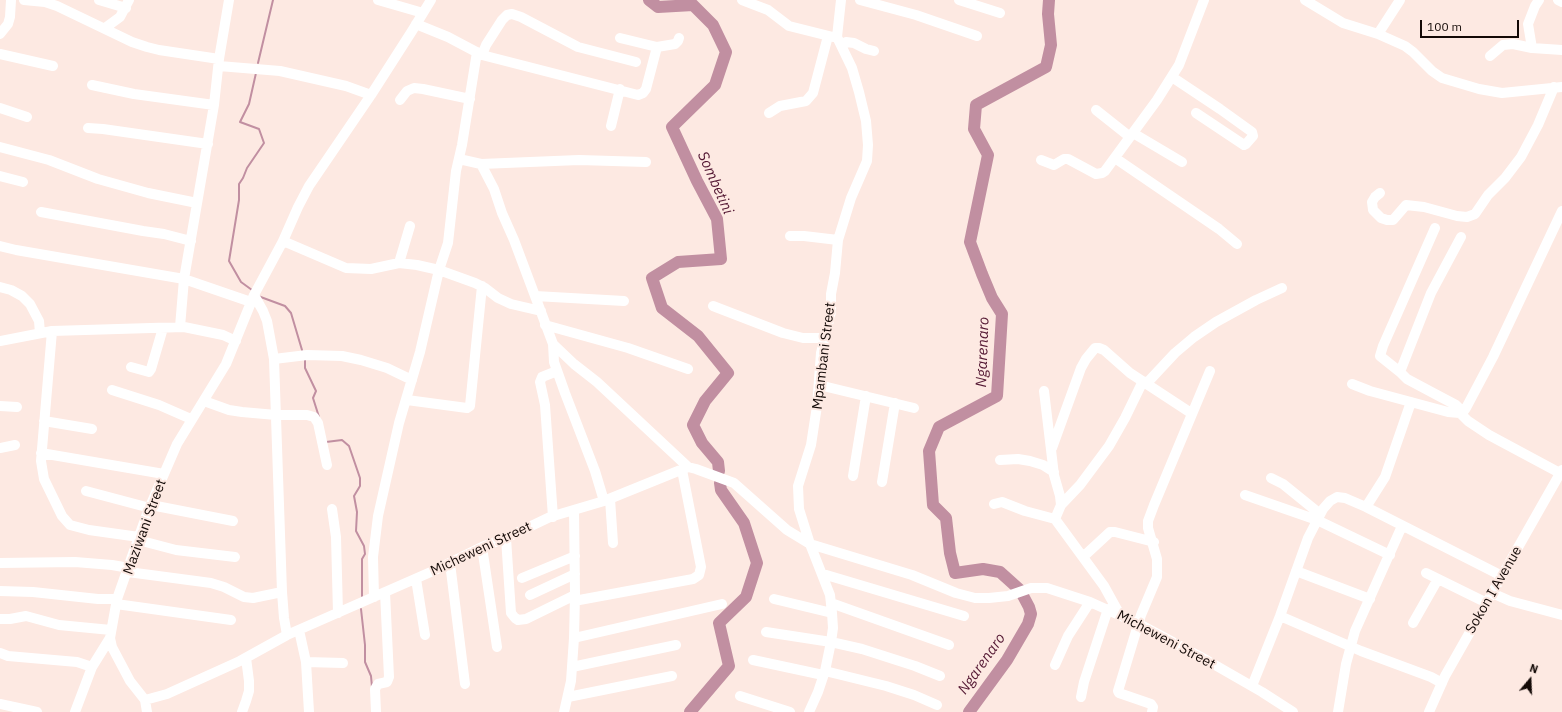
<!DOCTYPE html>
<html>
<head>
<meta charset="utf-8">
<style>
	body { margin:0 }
	#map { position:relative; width:1562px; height:712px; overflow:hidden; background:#fde9e2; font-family:"IBM Plex Sans",sans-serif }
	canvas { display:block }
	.north { position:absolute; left:1510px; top:660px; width:40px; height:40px; -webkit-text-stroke:3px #fde9e2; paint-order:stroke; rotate:19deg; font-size:11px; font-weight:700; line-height:16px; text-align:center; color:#130906 }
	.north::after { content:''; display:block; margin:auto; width:14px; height:18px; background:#130906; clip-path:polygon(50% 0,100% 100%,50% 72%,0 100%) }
	.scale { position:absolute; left:1420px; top:20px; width:99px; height:18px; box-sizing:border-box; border:2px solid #130906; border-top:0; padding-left:5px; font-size:12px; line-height:14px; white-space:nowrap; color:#130906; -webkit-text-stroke:3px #fde9e2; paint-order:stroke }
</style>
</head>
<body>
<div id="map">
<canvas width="1562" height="712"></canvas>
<div class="north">N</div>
<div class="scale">100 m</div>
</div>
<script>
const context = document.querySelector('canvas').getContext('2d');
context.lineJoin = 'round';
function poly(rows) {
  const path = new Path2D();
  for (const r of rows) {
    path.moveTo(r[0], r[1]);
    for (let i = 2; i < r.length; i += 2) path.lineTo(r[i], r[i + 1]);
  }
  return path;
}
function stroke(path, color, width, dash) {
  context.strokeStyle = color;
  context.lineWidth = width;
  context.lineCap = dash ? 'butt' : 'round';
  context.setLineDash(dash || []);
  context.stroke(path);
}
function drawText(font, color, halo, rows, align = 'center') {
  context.font = font + ' "IBM Plex Sans",sans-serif';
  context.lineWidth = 4;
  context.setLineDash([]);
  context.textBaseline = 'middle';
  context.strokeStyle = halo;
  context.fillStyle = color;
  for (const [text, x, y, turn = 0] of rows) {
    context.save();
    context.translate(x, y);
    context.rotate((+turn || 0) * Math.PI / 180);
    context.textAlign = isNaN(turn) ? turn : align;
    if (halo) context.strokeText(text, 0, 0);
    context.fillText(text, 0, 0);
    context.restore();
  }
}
stroke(poly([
	[258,63,273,0],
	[252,290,241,282,229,261,239,200,239,184,243,178,247,168,264,143,259,129,240,122,249,104,256,73],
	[258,296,285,306,291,313,302,350],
	[305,360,305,368,316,391,313,398,319,417],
	[326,442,342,440,349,446,360,478,360,486,354,496,357,512,356,531,364,546,365,554,362,559,362,596],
	[361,609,365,645,365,662,371,676,372,687]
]), '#c18fa1', 2);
stroke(poly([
	[649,0,658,7,693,5,713,25,726,52,715,85,672,127,697,181,717,219,721,259,678,262,652,278,662,308,698,336,728,373,705,401,693,425,702,443,718,462,719,471],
	[690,712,729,666,719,623,746,597,757,563,744,523,721,490,720,483],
	[969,712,1007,660,1028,624,1031,614,1029,607,1020,590,1000,572,983,569,955,573,950,553,946,518,933,505,929,451,939,427,997,396,1002,314,992,298,982,274,970,242,988,155,974,129,976,105,1046,67,1051,45,1048,14,1049,0]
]), '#c18fa1', 12);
stroke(poly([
	[24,0,45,2,57,6,132,42,147,47,159,50,219,59],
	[99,0,126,8],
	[378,0,423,13],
	[742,0,768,10,789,26,833,37],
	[860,0,916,15,977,36],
	[959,0,1000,13],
	[1305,0,1343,23,1378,34,1405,46,1413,52,1432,71,1442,78,1479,89,1502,93,1562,87],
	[1558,0,1562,2],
	[416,24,448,37,482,55,638,95,643,93,646,89,657,47],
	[105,28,120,17,129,0],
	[0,34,8,24,10,17,11,0],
	[1378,34,1400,0],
	[620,38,657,47,675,44,678,41,679,38],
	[841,45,846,42,854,43,866,49,874,51],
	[1532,48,1528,24,1535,6,1539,0],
	[0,54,53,66],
	[482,55,486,45,502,20,507,15,512,14,521,17,578,47,636,62],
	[1490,56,1503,45,1513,44,1532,48,1562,50],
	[219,66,280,71,346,86,371,95],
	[1172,77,1220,109,1252,132,1253,136,1246,144,1244,145,1196,113],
	[92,85,134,94,214,105],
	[400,100,407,91,414,88,423,89,470,99],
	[0,108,27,117],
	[1096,110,1130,137],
	[769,113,780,106,806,101,813,93,828,36],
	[611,126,620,89],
	[88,128,103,129,208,144],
	[1133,133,1182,162],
	[0,147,49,160,98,179,148,193,197,203],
	[1115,158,1219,229,1237,244],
	[459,159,481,164,579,160,646,162],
	[1041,160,1054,165,1064,159,1068,159,1096,174,1102,173,1105,171,1157,100,1179,65,1204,0],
	[481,164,494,189,502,213,514,240,553,344,574,364,597,382,688,467],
	[0,176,23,182],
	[1380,193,1375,197,1372,202,1373,210,1381,218,1387,220,1393,220,1406,205,1424,207,1457,216,1467,217,1475,214,1488,195,1505,178,1521,157,1538,125,1554,87],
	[41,212,143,231,164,234,191,241],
	[1435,228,1383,346,1380,356,1400,372,1407,379,1437,395,1456,405,1463,412],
	[790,236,804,236,838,240],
	[283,241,346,268,371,269,399,263,417,265,439,270,475,283,485,288,498,298,511,304,541,311],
	[0,246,16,250,184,279,251,302],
	[399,263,410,226],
	[0,287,11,290,22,296,30,304,39,321,40,333],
	[254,295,263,311,267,321,274,359,282,592,284,618,287,635],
	[535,296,624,301],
	[713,306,783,333,803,338,825,338],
	[545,325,628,348,688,369],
	[180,327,184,279,214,105,219,59,229,0],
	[52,331,41,461,44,479,62,516,70,525,89,530,139,537],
	[0,341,52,331,184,327,223,335,236,341],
	[553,344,554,362,565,393,595,471,604,501],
	[274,359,307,355,342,356,361,360,387,368,412,380],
	[131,367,149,372,151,369,163,328],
	[1400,372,1431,293,1461,237],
	[1147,383,1175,353,1194,337,1216,322,1256,300,1282,288],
	[1352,384,1370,391,1448,412,1460,413,1463,412,1466,408,1493,357,1562,211],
	[819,385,914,408],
	[112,390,159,405,191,419],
	[1044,391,1054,475,1060,496,1061,505,1055,519],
	[407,400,467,408,470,406,482,286],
	[204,401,229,410,242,412,276,415,307,415,314,417,318,423,327,465],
	[0,406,17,407],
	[1460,413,1468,421,1489,435,1560,473],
	[44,421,92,429],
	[0,448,15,445],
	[1052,448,1081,368,1086,359,1095,348,1099,348,1104,350,1130,373,1191,413],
	[41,453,164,474],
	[1000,460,1018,459,1030,461,1043,465,1054,472],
	[853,476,866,396],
	[1271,478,1283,484,1320,514],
	[882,482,895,403],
	[86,491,150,508],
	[1245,495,1317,520,1390,555],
	[610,499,613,543],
	[994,504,1002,502,1025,511,1055,519,1104,586,1120,615],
	[151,505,233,521],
	[1061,505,1080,485,1109,446,1125,418,1143,381],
	[1366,507,1385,477,1411,402],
	[332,509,336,537,338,613],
	[553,517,545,405,540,382,542,377,557,371],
	[506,538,511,613,515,618,518,620,526,619,575,595],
	[138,540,176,550,235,557],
	[482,547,497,647],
	[1083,557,1110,532,1115,532,1154,542],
	[0,563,75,562,112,565,129,568],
	[450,563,465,684],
	[1296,571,1370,599],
	[128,572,211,583,224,587,244,597,253,598,282,592],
	[1426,573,1487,603],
	[823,574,964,616],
	[522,578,575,556],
	[416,579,425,635],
	[0,591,33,592,98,599,117,599],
	[1492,593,1510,601,1562,615],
	[530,595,575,574],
	[374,597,373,557,378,516,399,423,420,352,439,270,448,243,456,171,462,145,477,52],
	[774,599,832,613],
	[574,601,693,579,699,575,701,567,682,470],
	[831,603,949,645],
	[116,604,231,620],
	[1280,616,1361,651,1431,677,1442,683],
	[0,619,10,619,26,616,59,625,111,630],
	[1413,623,1438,579],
	[299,630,306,662,309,712],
	[766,632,831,642,862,649,915,666,940,676],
	[574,638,722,604],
	[0,653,8,656,77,662,92,667],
	[753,660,823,675],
	[306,662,343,663],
	[1055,665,1068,636,1090,602],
	[572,667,676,645],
	[825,671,886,686,914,695,937,705],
	[1252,686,1280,616,1308,538,1323,509,1330,501,1337,497,1345,498,1366,507,1502,576],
	[740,696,790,712],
	[568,697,672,676],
	[1081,697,1084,682,1108,609],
	[145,700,167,694,240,661,287,635,433,571,482,547,506,538,550,517,604,501,688,467,696,469,734,483,787,530,810,544,912,575,956,593,975,598,989,598,1008,596,1031,588,1047,588,1090,602,1139,624,1208,661,1262,692,1293,712],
	[0,704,37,712],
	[75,712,92,667,110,638],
	[147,712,145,700,130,681,112,647,110,638,117,599,148,511,177,444,226,364,254,295,283,241,298,207,309,186,371,95,412,31,431,0],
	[242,712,246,701,249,691,249,681,246,658],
	[376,712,375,689,378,684,387,682,389,677,385,592],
	[564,712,571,681,574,638,575,595,574,510],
	[809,712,818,692,825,671,831,642,833,628,832,613,830,595,810,544,799,509,798,486,811,445,817,406,821,353,831,312,831,294,835,273,838,240,851,198,867,161,868,145,866,121,859,92,852,68,837,37,841,0],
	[1152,712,1153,707,1151,704,1119,693,1118,691,1141,615,1157,577,1157,559,1148,528,1148,521,1154,505,1210,371],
	[1338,712,1346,664,1355,631,1402,526],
	[1429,712,1445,676,1562,470]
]), '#fff', 10);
drawText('14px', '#130906', '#fde9e2', [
	["Mpambani Street",824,356,-83],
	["Maziwani Street",145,527,-70],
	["Micheweni Street",481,549,-25],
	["Sokon I Avenue",1494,590,-60],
	["Micheweni Street",1166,640,28]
]);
drawText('italic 15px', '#541833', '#fde9e2', [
	["Sombetini",715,183,66],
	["Ngarenaro",983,352,-88],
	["Ngarenaro",982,664,-55]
]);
</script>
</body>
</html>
